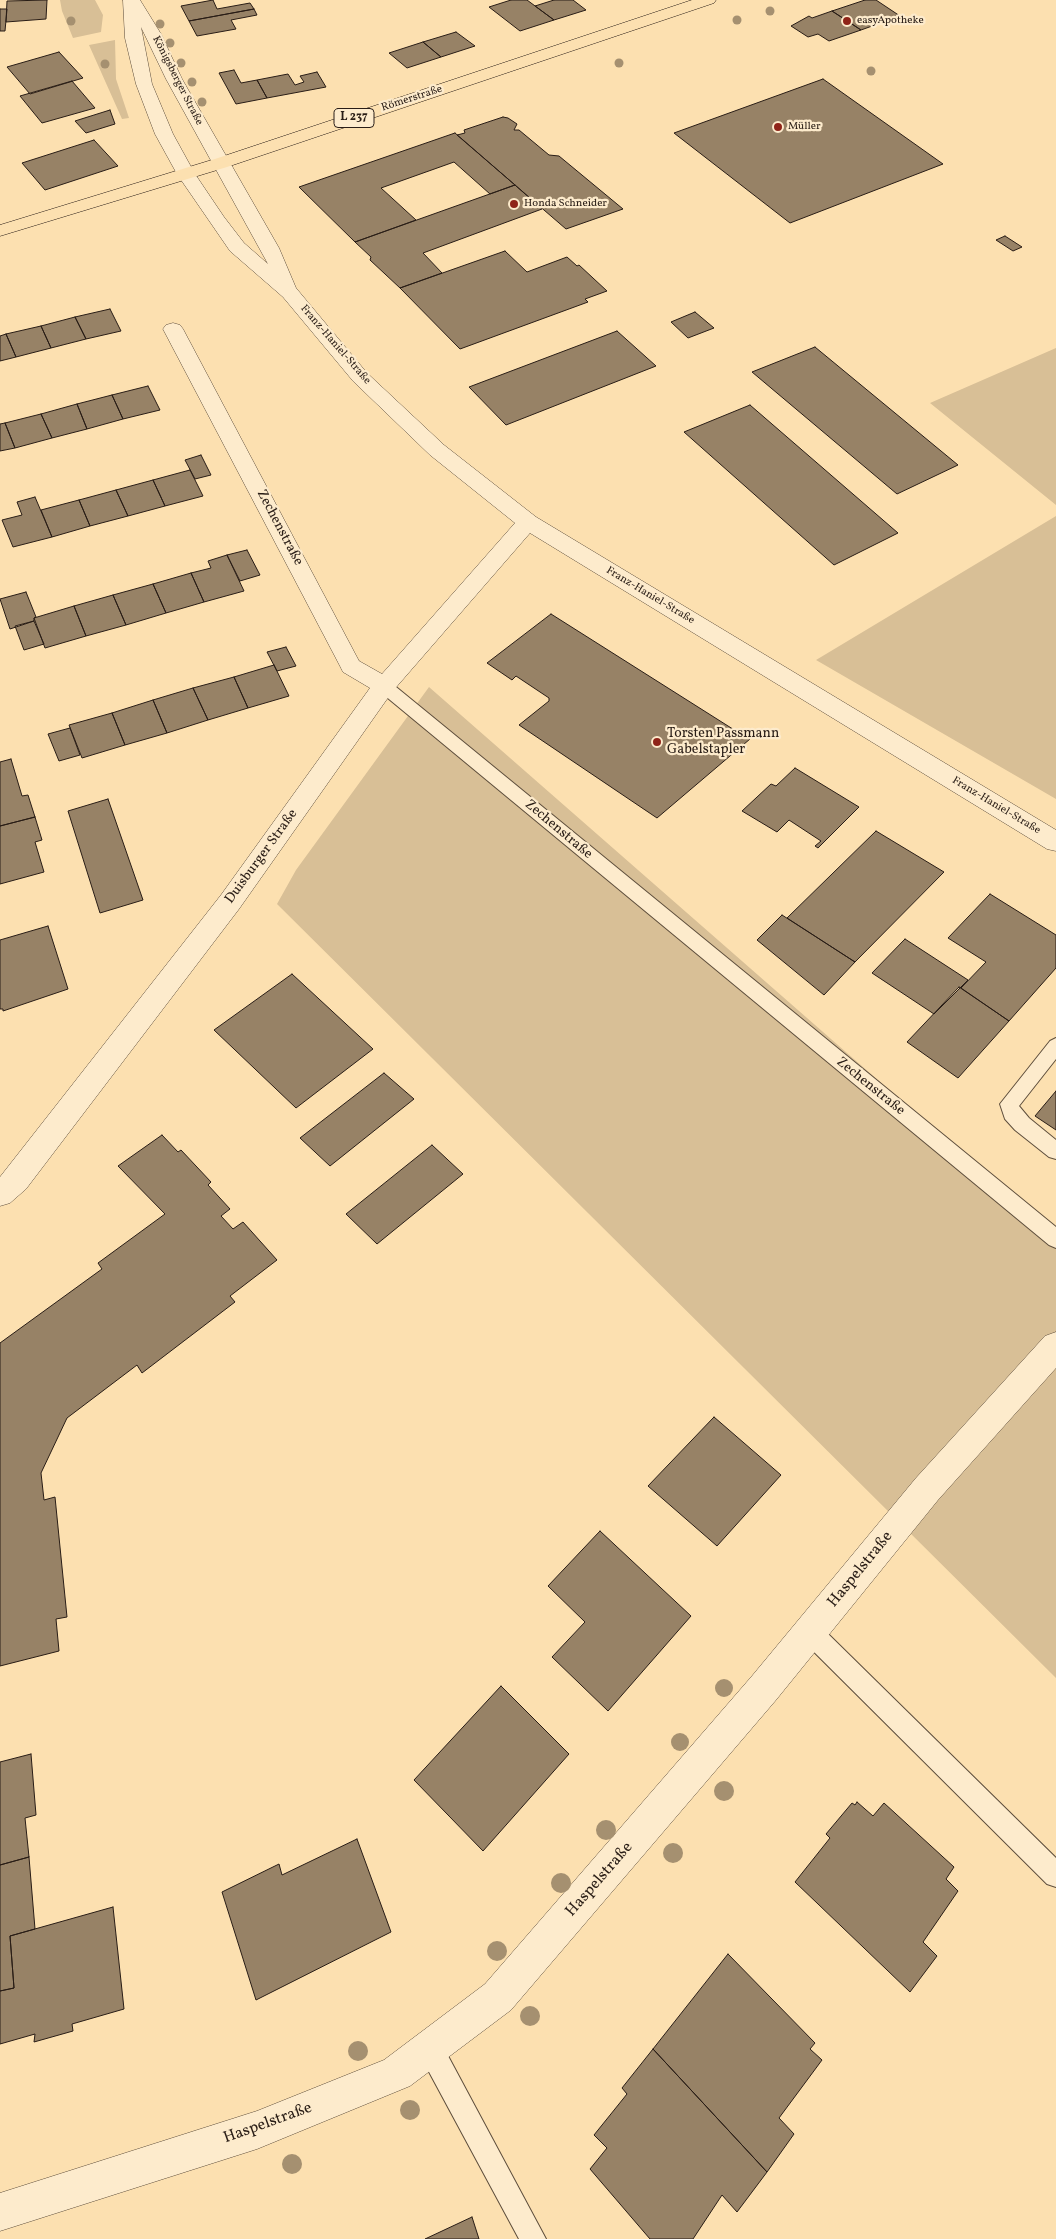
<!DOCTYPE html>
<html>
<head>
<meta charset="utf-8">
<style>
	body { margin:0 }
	canvas { display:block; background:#fce0b0 }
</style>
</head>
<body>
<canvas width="1056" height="2239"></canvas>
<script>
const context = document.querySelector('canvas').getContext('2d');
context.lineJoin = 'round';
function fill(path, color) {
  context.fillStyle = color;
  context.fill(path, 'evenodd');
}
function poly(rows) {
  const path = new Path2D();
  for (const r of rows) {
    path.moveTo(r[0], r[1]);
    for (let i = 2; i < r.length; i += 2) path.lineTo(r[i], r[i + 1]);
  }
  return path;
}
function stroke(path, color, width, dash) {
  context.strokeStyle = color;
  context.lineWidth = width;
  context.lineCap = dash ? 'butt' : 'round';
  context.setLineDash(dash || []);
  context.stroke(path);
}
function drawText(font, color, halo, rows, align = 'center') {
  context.font = font + ' Vollkorn,serif';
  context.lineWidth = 4.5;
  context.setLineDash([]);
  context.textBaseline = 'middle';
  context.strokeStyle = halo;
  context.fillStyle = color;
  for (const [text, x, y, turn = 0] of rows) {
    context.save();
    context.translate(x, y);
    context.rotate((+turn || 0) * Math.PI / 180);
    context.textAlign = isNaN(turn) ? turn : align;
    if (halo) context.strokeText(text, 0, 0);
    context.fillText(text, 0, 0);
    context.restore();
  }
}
fill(poly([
	[60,0,95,0,103,15,101,32,73,38,62,11],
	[115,40,116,79,129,118,122,119,89,45],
	[1056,348,1056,505,930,403],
	[1056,516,1056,799,816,660],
	[429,687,1056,1236,1056,1678,277,904,296,870]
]), '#d8bf96');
const building = poly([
	[47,0,46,19,6,22,7,1,47,0],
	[213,0,217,9,250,3,254,9,189,21,181,6,213,0],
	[511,0,527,0,554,20,520,31,489,7,511,0],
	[554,0,573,0,586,10,554,20,535,6,554,0],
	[865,0,876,0,900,16,861,30,832,11,865,0],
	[0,9,7,9,5,31,0,31,0,9],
	[254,9,257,15,231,20,236,29,197,36,189,21,254,9],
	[832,11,861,30,829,41,818,34,808,37,791,26,809,16,812,18,832,11],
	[456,32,475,46,441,57,423,42,456,32],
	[423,42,441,57,407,68,389,53,423,42],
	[59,52,83,78,30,94,7,67,59,52],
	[234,70,241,83,257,80,267,98,236,104,219,73,234,70],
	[317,72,326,87,267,98,257,80,288,74,295,85,304,82,300,76,317,72],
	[823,79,943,164,790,223,674,133,823,79],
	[72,81,95,108,42,123,20,96,72,81],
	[110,110,115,124,86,133,75,121,110,110],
	[503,117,508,118,517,124,514,130,519,130,549,155,559,156,623,209,566,229,457,135,465,133,464,130,503,117],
	[455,133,515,185,490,194,454,162,381,188,416,220,355,242,299,187,455,133],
	[94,140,118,166,45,190,22,163,94,140],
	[515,185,542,209,423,253,442,273,400,288,370,260,371,257,355,242,515,185],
	[1005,236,1022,247,1013,251,996,240,1005,236],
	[505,251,527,272,567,257,577,266,579,265,607,291,585,299,588,302,460,349,400,288,505,251],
	[110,309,121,331,86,339,75,317,110,309],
	[695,312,714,328,688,338,671,322,695,312],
	[75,317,86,339,51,348,41,326,75,317],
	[41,326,51,348,16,357,6,334,41,326],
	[617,331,656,366,506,425,469,387,617,331],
	[6,334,16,357,0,361,0,336,6,334],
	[815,347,958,465,897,494,752,372,815,347],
	[148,386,160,410,123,419,112,395,148,386],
	[112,395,123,419,87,429,77,404,112,395],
	[77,404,87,429,52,438,41,414,77,404],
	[750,405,898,533,834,565,684,432,750,405],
	[41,414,52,438,15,448,5,423,41,414],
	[5,423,15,448,0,451,0,424,5,423],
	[201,455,211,475,195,479,185,460,201,455],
	[190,470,203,496,165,506,153,480,190,470],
	[153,480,165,506,128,516,116,490,153,480],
	[116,490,128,516,90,526,79,500,116,490],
	[35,497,52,537,13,547,2,520,22,515,17,502,35,497],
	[79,500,90,526,52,537,41,510,79,500],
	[247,550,260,575,240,581,227,555,247,550],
	[227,555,244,591,204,602,191,573,211,568,208,561,227,555],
	[191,573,204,602,166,613,153,584,191,573],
	[153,584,166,613,126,625,113,595,153,584],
	[26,592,36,617,34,618,34,621,10,629,0,599,26,592],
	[113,595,126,625,86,636,74,606,113,595],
	[74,606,86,636,45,648,34,618,74,606],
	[551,614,747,738,750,739,657,818,519,725,549,701,549,698,516,676,512,680,487,663,551,614],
	[34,621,44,644,24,650,15,626,34,621],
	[286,647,296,666,277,671,267,652,286,647],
	[274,665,289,696,248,708,234,677,274,665],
	[234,677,248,708,208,720,193,688,234,677],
	[193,688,208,720,167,733,153,700,193,688],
	[153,700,167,733,125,745,112,713,153,700],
	[112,713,125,745,82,758,69,725,112,713],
	[70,728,80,755,59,761,48,734,70,728],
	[11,759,22,796,28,795,35,817,0,826,0,762,11,759],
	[795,768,859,807,818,848,815,846,821,841,789,820,777,832,742,811,771,784,776,786,795,768],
	[108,799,143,900,100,913,68,811,108,799],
	[35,817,42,840,35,842,44,872,0,884,0,826,35,817],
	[876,831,944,872,855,962,787,918,876,831],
	[990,894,1056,935,1056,968,1009,1021,961,988,986,962,948,938,990,894],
	[782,915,855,962,824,995,757,940,782,915],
	[48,926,68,989,3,1011,3,1009,0,1009,0,940,48,926],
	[905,939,968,980,934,1014,872,973,905,939],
	[292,974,373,1049,296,1108,214,1030,292,974],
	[959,987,1009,1021,958,1078,907,1042,959,987],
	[384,1073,414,1099,330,1166,300,1138,384,1073],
	[1056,1091,1056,1130,1035,1116,1056,1091],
	[162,1135,178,1152,181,1150,211,1182,208,1185,230,1209,221,1216,233,1229,243,1222,277,1260,230,1296,235,1302,142,1373,137,1365,67,1418,41,1473,44,1500,55,1497,67,1617,56,1619,59,1651,0,1666,0,1343,102,1269,98,1263,165,1214,118,1166,162,1135],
	[432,1145,463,1174,377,1244,346,1214,432,1145],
	[714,1417,781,1475,717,1546,648,1486,714,1417],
	[600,1531,691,1616,608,1711,552,1657,585,1622,548,1586,600,1531],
	[501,1686,569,1754,483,1851,414,1780,501,1686],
	[31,1754,36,1815,25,1818,29,1857,0,1865,0,1762,31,1754],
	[857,1802,873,1816,884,1803,954,1867,946,1879,958,1891,923,1942,937,1956,910,1992,795,1882,830,1838,826,1834,852,1803,855,1805,857,1802],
	[357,1839,391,1932,256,2000,222,1892,279,1864,282,1875,357,1839],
	[29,1857,35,1929,10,1936,14,1988,0,1991,0,1865,29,1857],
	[113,1907,124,2009,72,2024,73,2031,34,2042,35,2034,0,2044,0,1991,14,1988,10,1936,113,1907],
	[728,1954,815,2043,810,2049,822,2060,779,2118,794,2134,767,2172,653,2049,728,1954],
	[653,2049,767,2172,737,2212,722,2195,693,2239,650,2239,590,2169,607,2148,594,2135,627,2094,622,2088,653,2049],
	[472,2217,479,2239,425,2239,472,2217]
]);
fill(building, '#978266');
stroke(building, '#291d16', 1);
const lane = poly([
	[384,680,390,682,1056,1227,1056,1248,1049,1245,378,690,376,686,378,682,384,680],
	[1056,1038,1056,1059,1019,1106,1029,1118,1056,1140,1056,1159,1049,1157,1015,1130,1005,1119,1000,1104,1050,1041,1056,1038],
	[810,1621,818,1624,1056,1858,1056,1887,1047,1884,802,1640,799,1632,802,1624,810,1621],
	[430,2035,439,2039,546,2239,519,2239,421,2057,417,2048,421,2039,430,2035]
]);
const street = poly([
	[123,0,140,0,161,34,182,79,279,248,296,288,367,373,444,445,536,517,1056,830,1056,851,1047,849,530,533,392,692,239,909,26,1189,10,1203,0,1206,0,1177,221,895,370,688,343,672,340,666,163,329,166,325,173,323,180,325,183,329,359,661,382,674,515,523,430,455,353,381,283,297,230,251,177,174,155,134,136,84,125,38,123,0],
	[141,27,166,79,268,264,244,243,224,217,195,174,173,134,152,84,141,27],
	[1056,1332,1056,1368,938,1500,776,1700,511,2010,410,2086,257,2149,0,2231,0,2193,257,2111,384,2060,485,1984,752,1676,916,1478,1045,1336,1056,1332]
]);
const primary = poly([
	[692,0,716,0,714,3,227,167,0,236,0,225,215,159,692,0]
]);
stroke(lane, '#5e4e3c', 2);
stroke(street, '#5e4e3c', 1);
stroke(primary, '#291d16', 1);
fill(lane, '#fdebcc');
fill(street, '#fdebcc');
fill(primary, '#fce0b0');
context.fillStyle = '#a59070';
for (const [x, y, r] of [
	[770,11,4.5],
	[737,20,4.5],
	[71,21,4.5],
	[160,24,4.5],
	[170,43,4.5],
	[181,63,4.5],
	[619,63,4.5],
	[105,64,4.5],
	[871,71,4.5],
	[192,82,4.5],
	[202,102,4.5],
	[724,1688,9],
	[680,1742,9],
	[724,1791,10],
	[606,1830,10],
	[673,1853,10],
	[561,1883,10],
	[497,1951,10],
	[530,2016,10],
	[358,2051,10],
	[410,2110,10],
	[292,2164,10]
]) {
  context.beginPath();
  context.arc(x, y, r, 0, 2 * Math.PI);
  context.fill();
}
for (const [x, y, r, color] of [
	[847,21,5,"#8f2418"],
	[778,127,5,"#8f2418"],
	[514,204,5,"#8f2418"],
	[657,742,5,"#8f2418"]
]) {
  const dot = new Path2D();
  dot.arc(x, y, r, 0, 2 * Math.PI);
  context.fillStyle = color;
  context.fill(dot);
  stroke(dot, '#fdebcc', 2);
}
drawText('11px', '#291d16', '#fdebcc', [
	["easyApotheke",857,21],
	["Müller",788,127],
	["Honda Schneider",524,204]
], 'left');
drawText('11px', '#291d16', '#fdebcc', [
	["Königsberger Straße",177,81,63],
	["Römerstraße",412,99,-18],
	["Franz-Haniel-Straße",335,345,49],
	["Franz-Haniel-Straße",650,596,31],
	["Franz-Haniel-Straße",996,806,31]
]);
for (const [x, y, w] of [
	[354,118,40]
]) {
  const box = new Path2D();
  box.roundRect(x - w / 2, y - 9.5, w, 19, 4);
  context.fillStyle = '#fdebcc';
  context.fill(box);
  stroke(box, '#291d16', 1);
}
drawText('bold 12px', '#291d16', null, [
	["L 237",354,118]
]);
drawText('14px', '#291d16', '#fdebcc', [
	["Zechenstraße",279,528,62],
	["Zechenstraße",558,830,40],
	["Duisburger Straße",262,857,-54],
	["Zechenstraße",870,1087,39]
]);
drawText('14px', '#291d16', '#fdebcc', [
	["Torsten Passmann",667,734],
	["Gabelstapler",667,750]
], 'left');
drawText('16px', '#291d16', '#fdebcc', [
	["Haspelstraße",861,1570,-51],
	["Haspelstraße",600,1880,-49],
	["Haspelstraße",268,2124,-20]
]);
</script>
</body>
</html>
